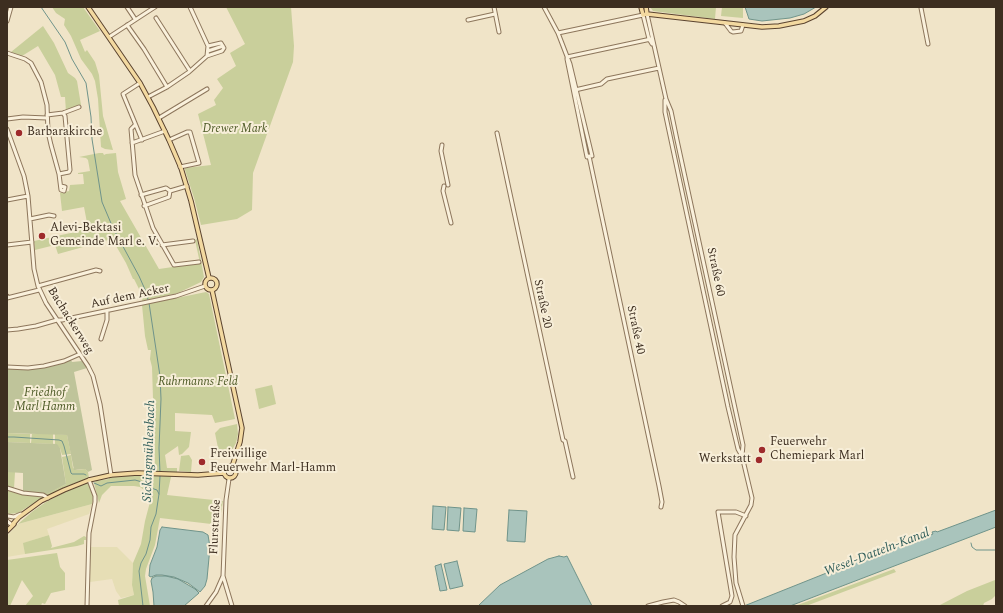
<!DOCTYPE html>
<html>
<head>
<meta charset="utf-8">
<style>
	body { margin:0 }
	#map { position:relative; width:1003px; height:613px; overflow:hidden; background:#f0e4c8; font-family:Spectral,serif }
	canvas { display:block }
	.frame { position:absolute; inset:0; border:8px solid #3d2e20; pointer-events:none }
</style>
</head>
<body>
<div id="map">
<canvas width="1003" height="613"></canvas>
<div class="frame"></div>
</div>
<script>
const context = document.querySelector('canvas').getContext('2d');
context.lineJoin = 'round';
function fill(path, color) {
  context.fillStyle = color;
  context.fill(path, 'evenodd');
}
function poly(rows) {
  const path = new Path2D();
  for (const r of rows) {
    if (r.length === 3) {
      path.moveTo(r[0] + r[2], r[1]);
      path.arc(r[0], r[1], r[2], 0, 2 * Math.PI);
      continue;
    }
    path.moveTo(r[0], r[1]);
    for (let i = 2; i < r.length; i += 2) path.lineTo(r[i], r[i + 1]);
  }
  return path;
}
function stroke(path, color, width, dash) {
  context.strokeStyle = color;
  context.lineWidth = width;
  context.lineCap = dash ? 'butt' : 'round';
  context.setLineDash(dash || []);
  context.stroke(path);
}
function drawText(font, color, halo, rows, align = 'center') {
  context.font = font + ' Spectral,serif';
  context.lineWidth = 4;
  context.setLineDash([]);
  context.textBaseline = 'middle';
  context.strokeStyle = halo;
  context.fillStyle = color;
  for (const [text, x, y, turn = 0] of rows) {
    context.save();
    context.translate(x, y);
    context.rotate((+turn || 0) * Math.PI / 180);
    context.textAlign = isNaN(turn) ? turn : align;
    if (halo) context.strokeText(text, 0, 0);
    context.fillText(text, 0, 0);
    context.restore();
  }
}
fill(poly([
	[92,504,89,514,47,529,49,535,24,543,25,554,7,557,7,536,18,524],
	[90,547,117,547,133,563,132,585,134,595,121,598,116,591,112,579,90,582]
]), '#e6deb5');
fill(poly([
	[52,7,83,7,100,31,80,40,85,52,87,50,95,62,99,75,103,116,113,150,105,149,101,147,98,99,95,81,92,74,81,59,71,36,64,25,65,19,56,13],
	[226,7,291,7,294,46,293,62,253,173,252,210,237,219,201,225,194,198,185,170,185,168,211,165,198,114,216,105,214,100,223,88,217,79,236,66,230,53,245,44],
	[650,7,716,7,715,19,653,11],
	[722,7,743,7,743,18,721,16],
	[43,26,54,43,68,73,75,78,77,81,81,105,66,112,65,97,61,97,55,75,38,46,22,56,11,52],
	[99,153,103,153,104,155,106,154,116,153,118,172,126,199,120,201,159,269,200,263,195,240,197,239,204,277,201,282,178,293,142,301,143,297,134,279,133,279,126,263,112,239,58,254,55,245,35,250,34,241,75,232,88,228,84,207,62,211,60,193,69,191,70,185,84,184,83,174,78,174,78,173,90,171,88,160,86,158,79,157],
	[206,292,209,294,235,419,215,423,212,415,175,413,175,431,191,432,189,447,182,454,179,455,178,446,165,455,167,468,177,468,177,472,154,471,155,461,152,367,150,359,151,350,148,350,145,336,142,305],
	[272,385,276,404,259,409,255,389],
	[237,424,238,434,236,443,231,452,227,458,220,458,215,433,220,428],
	[7,433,30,434,30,443,7,442],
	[32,434,53,434,53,444,31,443],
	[55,434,67,435,71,454,62,455,60,448,55,444],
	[71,455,73,468,77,470,85,469,88,472,89,478,68,486,48,496,44,495,66,484,62,457],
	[189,455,192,460,191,472,179,471,181,456],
	[7,472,15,472,14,489,7,487],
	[140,475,170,475,173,476,171,477,167,495,223,501,221,513,220,514,220,525,160,518,155,545,146,569,145,576,150,606,119,606,118,600,134,595,132,585,133,563,141,544,145,521,150,502,150,494,140,487,134,486,111,486,102,495,99,503,94,483,96,481,109,479,109,477],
	[87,483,89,485,94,498,92,504,18,524,33,511,46,502,67,491],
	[7,489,23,494,44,497,18,513,9,514,7,513],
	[49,535,52,546,51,548,74,542,84,536,86,537,86,540,84,540,84,544,77,546,25,554,23,543],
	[57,553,60,567,65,573,65,590,51,593,45,604,42,603,41,606,25,606,33,596,22,580,10,606,7,606,7,560],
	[894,569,896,572,806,606,795,606],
	[995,580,996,595,992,599,984,603,983,606,938,606,967,591]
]), '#c9cf9b');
fill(poly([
	[71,360,72,362,82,361,87,368,74,372,92,470,88,472,85,469,74,470,67,435,7,433,7,368,44,367],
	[7,442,57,444,60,448,66,484,45,495,23,492,23,473,7,472]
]), '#bfc49a');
const water = poly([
	[745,7,816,7,804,14,790,18,762,21,749,19,745,7],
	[433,506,446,507,444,530,432,529,433,506],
	[448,507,461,508,459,531,447,530,448,507],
	[464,508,477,509,475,532,463,531,464,508],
	[509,510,527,511,525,542,507,541,509,510],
	[996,510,996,527,790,606,744,606,924,534,928,536,933,534,932,532,936,531,937,532,996,510],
	[162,527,203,532,208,535,210,547,207,579,205,586,200,592,188,583,174,577,162,575,156,575,151,577,149,576,150,565,157,547,160,530,162,527],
	[559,556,564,557,567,556,592,606,478,606,500,585,548,559,559,556],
	[457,561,463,586,450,589,444,564,457,561],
	[441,564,447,590,440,591,435,566,441,564],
	[156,576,166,576,178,579,195,589,199,593,184,606,154,606,153,592,151,581,152,578,156,576]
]);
fill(water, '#a9c4bc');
stroke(water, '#6f938a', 1);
stroke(poly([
	[41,7,65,42,72,59,86,83,91,117,92,139,102,202,113,228,139,276,147,294,148,300],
	[149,303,160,376,161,399,159,448,160,473],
	[7,437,14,437,59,440,62,441,64,446,71,473,72,474,84,474,86,475],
	[94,483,101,486,107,483,135,480,142,482,151,488,157,490,159,494],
	[971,543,972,547,976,550,996,550],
	[143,606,139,571,141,563,146,554,150,540,151,527,156,514,159,494,160,476]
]), '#6f938a', 1);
const minor = poly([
	[127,7,135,19],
	[494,7,499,32],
	[544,7,558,33,570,64,592,156],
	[921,8,928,44],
	[647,14,666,99,671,111,677,140,743,445,742,456,752,498,751,505,735,535,734,557,736,583,743,606],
	[156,18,190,71],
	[468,20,495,14],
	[7,21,11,7],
	[725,23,731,31,733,32,741,31,743,25],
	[127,25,144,49,167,87],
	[558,33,643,15,649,39,652,44],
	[109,37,155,7],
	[208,51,223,46],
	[7,53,25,59,31,63,41,82,47,105,48,132,51,145,59,174,61,190,64,191,65,187,61,186],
	[207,56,222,51,224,48,221,43,208,46],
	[567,57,651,39],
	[567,59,587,157],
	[140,83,123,94,142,140],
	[575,90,601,84,607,79,659,68],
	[148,97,167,87,189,72,207,56,208,46,190,7],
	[665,100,665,112,728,407,738,449,742,456],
	[47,115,63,113,79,107],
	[159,118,207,89],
	[7,119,23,117,47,118],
	[135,125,131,129,135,175,153,228,174,265,199,262],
	[7,129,24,176,28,196,34,269,38,286,46,303,88,366,93,376,100,404,111,475],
	[497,133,563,440,565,441,573,477],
	[169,140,187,132,190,132,199,163,180,167],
	[132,143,165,131],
	[442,145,441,151,448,185],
	[589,156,659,486,662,502,661,507],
	[59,174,69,172,70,170,65,116,63,113],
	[444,186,443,191,451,223],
	[170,191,187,186],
	[141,195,166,188,170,191],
	[7,200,28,196],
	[144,206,169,197,170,191],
	[30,219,49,215,54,216],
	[7,245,32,242],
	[162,245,193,241],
	[38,286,96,270,100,271],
	[7,296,7,298,39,290],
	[7,330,18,329,36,326,57,320,62,320,176,296,205,286],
	[101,339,107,320,107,311],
	[7,367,28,368,44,366,64,361,80,354],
	[7,488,23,493,43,495,48,498],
	[8,516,14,517,21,514],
	[7,521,12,525],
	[223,576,232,606],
	[87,606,89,533,95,502,95,496,89,480],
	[206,606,216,592,223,576,226,500,229,479],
	[648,606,663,602,674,600,679,602,685,606],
	[722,606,730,602,732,596,718,512,736,512,746,516]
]);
const major = poly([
	[88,7,140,83,153,107,169,140,181,168,191,201,209,278],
	[641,7,643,15,647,14,762,27,779,26,804,21,815,16,826,7],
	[646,7,647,14],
	[211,284,6],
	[212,290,242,428,240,442,232,467],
	[230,472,6],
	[12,525,19,517,41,501,64,490,89,480,111,475,138,473,198,475,224,473],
	[7,531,14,524]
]);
stroke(minor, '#8d765c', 5);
stroke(major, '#5b4430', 5.5);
stroke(minor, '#faf1dc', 3);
stroke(major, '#f3d9a0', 3.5);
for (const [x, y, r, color] of [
	[19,133,4,"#9e2a2b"],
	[42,236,4,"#9e2a2b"],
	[762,450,4,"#9e2a2b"],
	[759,460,4,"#9e2a2b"],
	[202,462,4,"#9e2a2b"]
]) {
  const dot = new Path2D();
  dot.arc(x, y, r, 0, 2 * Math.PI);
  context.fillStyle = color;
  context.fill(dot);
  stroke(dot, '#f7eed8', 1.5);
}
drawText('italic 12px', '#4d5a26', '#f7eed8', [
	["Drewer Mark",235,130],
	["Ruhrmanns Feld",198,383],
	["Friedhof",45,394],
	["Marl Hamm",45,408]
]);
drawText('12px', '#3d2e20', '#f7eed8', [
	["Barbarakirche",27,133],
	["Alevi-Bektasi",50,229],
	["Gemeinde Marl e. V.",50,243],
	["Feuerwehr",770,443],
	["Chemiepark Marl",770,457],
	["Freiwillige",210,455],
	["Feuerwehr Marl-Hamm",210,469],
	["Werkstatt",751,460,"right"]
], 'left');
drawText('12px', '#3d2e20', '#f7eed8', [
	["Straße 60",715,272,78],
	["Auf dem Acker",130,297,-12],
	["Straße 20",542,304,78],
	["Bachackerweg",70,321,58],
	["Straße 40",635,330,78],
	["Flurstraße",216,527,-87]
]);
drawText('italic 13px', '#2f5d5a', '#f7eed8', [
	["Sickingmühlenbach",150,451,-88],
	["Wesel-Datteln-Kanal",877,553,-21]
]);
</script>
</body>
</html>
